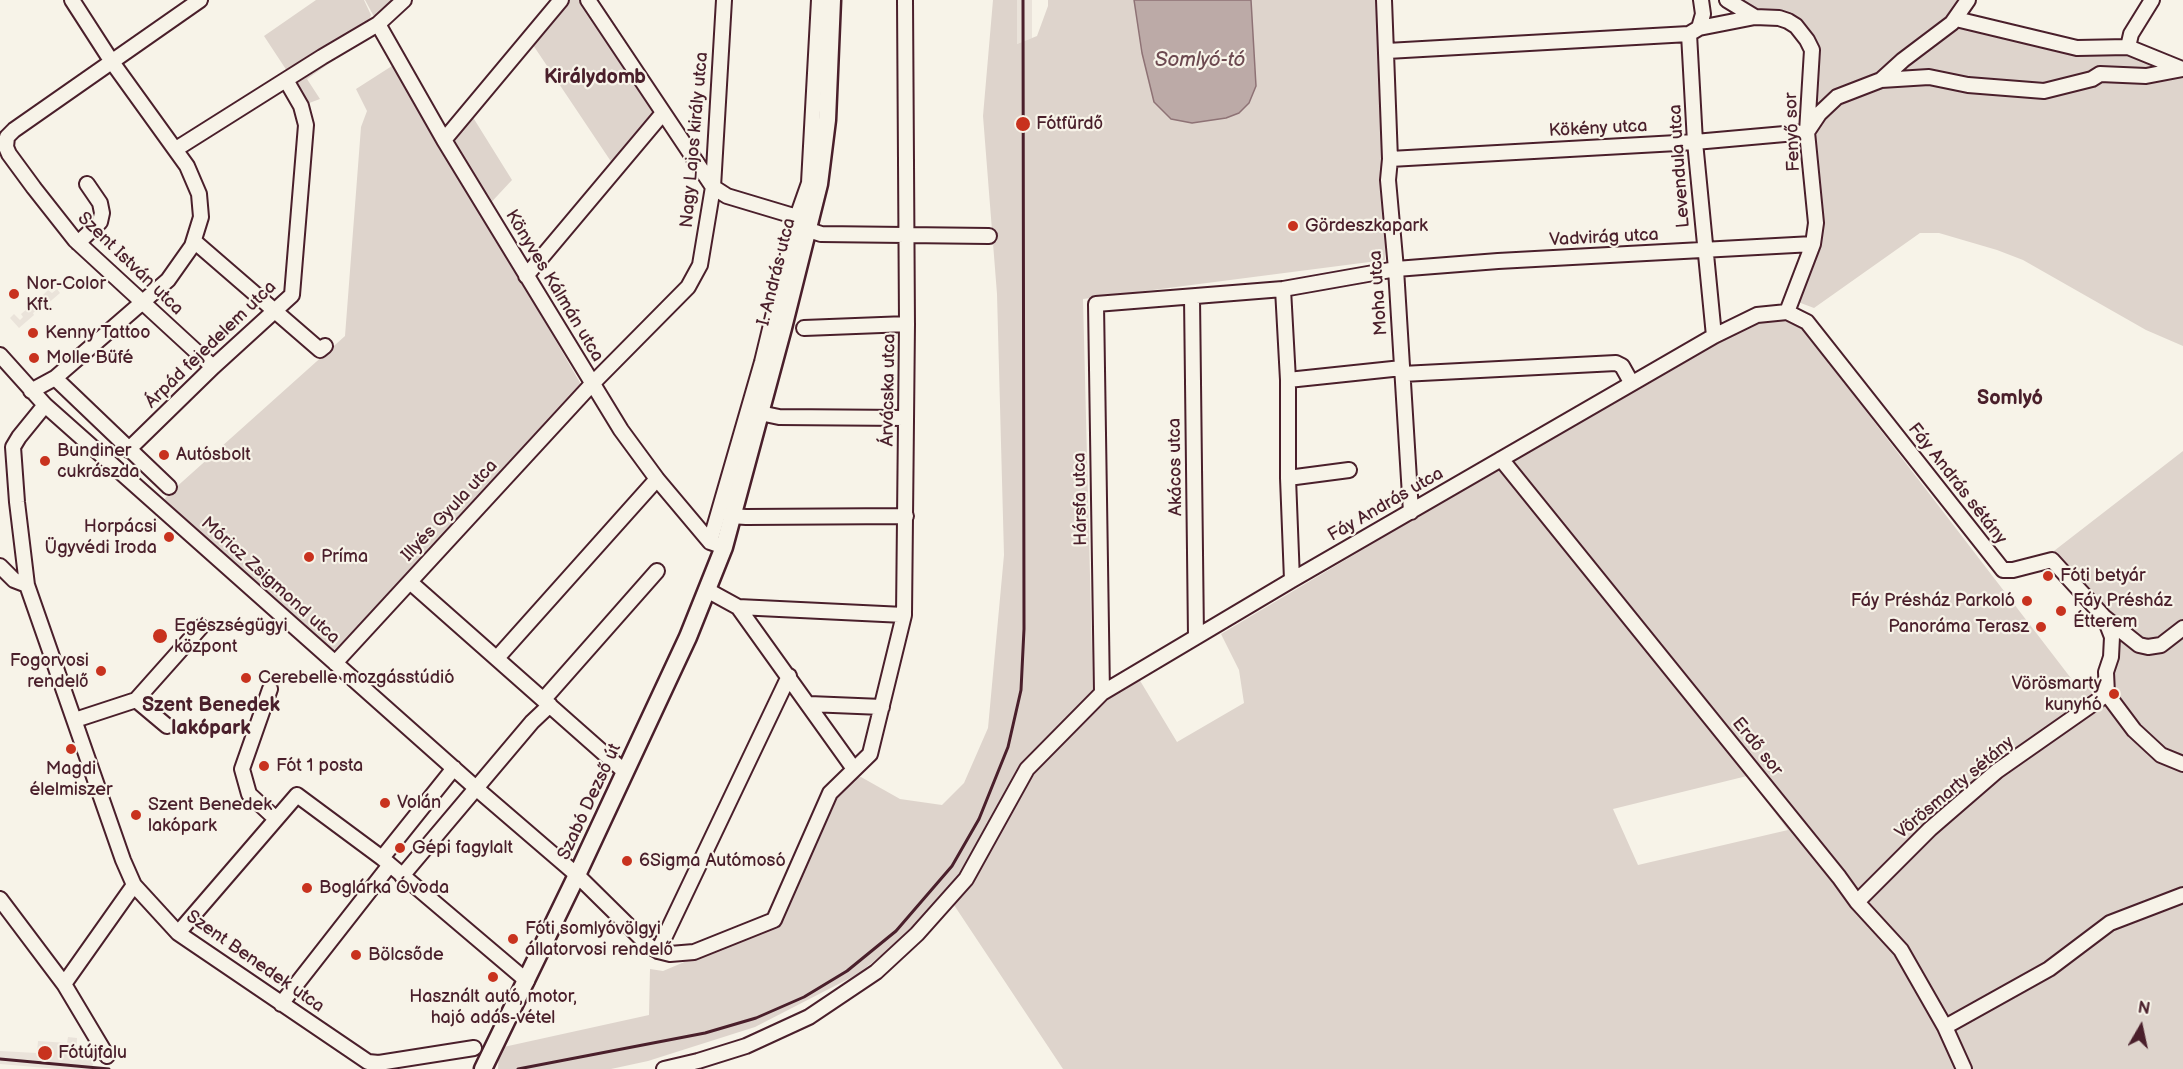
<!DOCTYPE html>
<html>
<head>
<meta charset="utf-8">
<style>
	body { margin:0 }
	#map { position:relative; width:2183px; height:1069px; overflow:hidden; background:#f7f3e8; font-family:"Balsamiq Sans",sans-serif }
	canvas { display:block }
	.north { position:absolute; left:2111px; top:997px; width:60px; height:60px; -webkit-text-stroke:4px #f7f3e8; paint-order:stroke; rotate:9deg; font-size:16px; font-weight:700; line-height:24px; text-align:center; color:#4a1f2b }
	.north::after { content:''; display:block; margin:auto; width:21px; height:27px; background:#4a1f2b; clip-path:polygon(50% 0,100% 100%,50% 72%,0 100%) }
</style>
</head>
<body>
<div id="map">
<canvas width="2183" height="1069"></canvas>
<div class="north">N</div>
</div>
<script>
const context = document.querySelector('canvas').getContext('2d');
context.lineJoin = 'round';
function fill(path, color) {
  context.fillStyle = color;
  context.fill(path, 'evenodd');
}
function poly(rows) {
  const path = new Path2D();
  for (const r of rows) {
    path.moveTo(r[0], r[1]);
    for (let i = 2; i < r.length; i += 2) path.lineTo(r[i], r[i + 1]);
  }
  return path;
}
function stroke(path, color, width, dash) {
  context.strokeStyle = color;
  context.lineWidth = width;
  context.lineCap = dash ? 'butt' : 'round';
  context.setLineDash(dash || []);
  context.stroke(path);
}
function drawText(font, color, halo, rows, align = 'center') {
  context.font = font + ' "Balsamiq Sans",sans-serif';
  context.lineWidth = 4.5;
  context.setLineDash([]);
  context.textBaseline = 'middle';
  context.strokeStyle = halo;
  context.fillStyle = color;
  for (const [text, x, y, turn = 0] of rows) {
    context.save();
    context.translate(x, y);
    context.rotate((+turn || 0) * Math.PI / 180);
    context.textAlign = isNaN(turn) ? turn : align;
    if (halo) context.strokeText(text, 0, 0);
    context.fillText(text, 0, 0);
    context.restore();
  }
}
fill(poly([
	[1017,0,1032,0,1032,38,1017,44],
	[57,289,60,293,38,312,37,310,33,313,34,315,19,328,10,318,14,314,20,320,23,317,21,314,27,309,26,307,40,295,42,296,48,290,52,293],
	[68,1037,77,1038,76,1057,94,1059,92,1069,58,1069,0,1064,0,1051,37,1053,38,1041,67,1043]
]), '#eae3da');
fill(poly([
	[316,0,364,0,371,15,369,20,289,74,264,36],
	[365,0,404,0,378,24],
	[562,0,588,0,663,113,616,169,529,39],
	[993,0,1017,0,1017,44,1037,36,1048,6,1048,0,1134,0,1142,53,1256,86,1251,0,1378,0,1386,140,1385,260,1083,299,1093,694,1106,698,1139,679,1177,742,1244,703,1239,670,1221,634,1708,344,1756,318,1784,317,1799,324,2080,690,2119,660,2113,618,2050,554,2183,451,2183,1069,1063,1069,952,902,856,975,755,1027,648,1061,611,1069,498,1069,499,1048,649,1015,650,969,663,971,784,920,845,781,861,777,900,799,942,805,964,783,988,728,1004,555,997,294,983,116],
	[1747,776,1788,830,1638,865,1613,809],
	[1731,0,1958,0,1946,20,2129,53,2183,74,2183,346,2146,330,2023,260,1997,250,1939,233,1920,233,1814,308,1798,302,1821,222,1807,117,1809,50,1798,29,1738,6],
	[322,57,327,65,307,79,320,99,301,106,286,80],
	[395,64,582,386,335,655,158,506,173,490,345,336,361,127,367,111,356,89],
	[469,111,512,180,485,209,444,140]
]), '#ded4cc');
const water = poly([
	[1134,0,1251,0,1256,86,1249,103,1239,113,1226,118,1192,123,1171,119,1154,102,1142,53,1134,0]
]);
fill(water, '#bcaaa7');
stroke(water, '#8e7275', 1.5);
const minor = poly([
	[200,0,14,130,7,137,6,147,9,154,34,188,75,240,213,367],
	[588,0,713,187,727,196,797,217],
	[1384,0,1390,159,1388,180,1396,269,1411,512],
	[1701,0,1703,14,1699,28,1689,34,1695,142,1714,336],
	[1727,0,1755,17,1779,18,1788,21,1796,26,1807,40,1812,50,1807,132,1816,223,1813,244,1787,312],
	[1956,19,2077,48,2128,47,2131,34,2152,0],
	[378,24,444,140,621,430,657,479,710,542,724,547],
	[1699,28,1755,17],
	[2128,47,2182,69],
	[1387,51,1689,34],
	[1881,80,1929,77,1968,85,2044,91,2092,79,2100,74,2146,76,2182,69],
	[444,140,561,0],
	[176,149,322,57,378,24,404,0],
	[1390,159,1695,142,1807,132,1819,114,1837,97,1881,80,1903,60,1952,23,1968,0],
	[809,230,821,234,989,236],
	[194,241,320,350,325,346],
	[78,243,100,222,102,213,100,203,87,184],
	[526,276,663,113],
	[1283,289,1288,380,1288,478,1292,580],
	[1192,297,1196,637],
	[1787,312,1807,322,2003,570,2013,570,2052,560,2104,617,2139,645,2148,647,2161,645,2183,628],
	[804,328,907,324],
	[0,355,45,405,477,789,577,875,649,946,658,951,670,954,694,952,774,920,830,793,870,754,904,615,907,324,905,0],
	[1402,374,1616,363,1622,366,1631,382],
	[55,378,169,487],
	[1288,380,1402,368],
	[31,391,55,378,168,280,192,246,201,217,199,194,187,166,112,62,72,0],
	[45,405,19,437,13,447,17,502,27,585,123,860,134,885,178,933,368,1062,379,1063,474,1048],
	[760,413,779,417,906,418],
	[128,450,213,367,292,295,306,125,301,106,286,80],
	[1501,459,1839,877,1857,902,1901,950,1945,1027,1964,1069],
	[1288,478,1349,470],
	[731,516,746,517,906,516],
	[710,542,762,362,797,217,809,183,819,0],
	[0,566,14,580,27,585],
	[410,582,625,772],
	[707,590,738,607,904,615],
	[738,607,854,769],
	[497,658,657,479],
	[335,663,592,384,688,287,700,265,713,187,724,0],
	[270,689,242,769,249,794,276,819],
	[1102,693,1096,304,1283,289,1396,269,1498,261,1813,244],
	[2107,694,2134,730,2161,755,2183,764],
	[544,699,657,571],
	[136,700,167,726],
	[809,704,882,707],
	[75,720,136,700,201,627],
	[382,858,454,768],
	[402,876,532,722,550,705],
	[0,899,64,984,107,1056],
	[1857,902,1930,829,1997,771,2107,694,2106,672,2111,657,2112,637,2105,619],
	[178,933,297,795,382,858,527,981],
	[658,951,789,676],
	[64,984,134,885],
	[281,1004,389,866],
	[1945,1027,2049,969,2110,923,2183,895],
	[664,1069,698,1061,746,1046,809,1017,876,972,917,934,966,879,1027,769,1102,693,1292,580,1714,336,1757,315,1787,312]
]);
const major = poly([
	[483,1069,577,875,688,637,724,547,783,328,819,184,827,120,832,0]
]);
stroke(minor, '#4a1f2b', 18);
stroke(major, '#4a1f2b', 21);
stroke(minor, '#f7f3e8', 14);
stroke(major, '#f7f3e8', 16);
stroke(poly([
	[0,1059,109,1069],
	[518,1069,705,1033,756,1018,804,997,847,971,896,931,952,866,979,819,1008,747,1021,690,1024,629,1023,0]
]), '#4a1f2b', 3);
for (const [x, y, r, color] of [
	[1023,124,8,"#c8321e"],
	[1293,226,6,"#c8321e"],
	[14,294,6,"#c8321e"],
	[33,333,6,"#c8321e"],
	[34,358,6,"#c8321e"],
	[164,455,6,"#c8321e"],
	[45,461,6,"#c8321e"],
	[169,537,6,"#c8321e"],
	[309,557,6,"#c8321e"],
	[2048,576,6,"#c8321e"],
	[2027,601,6,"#c8321e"],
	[2061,611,6,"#c8321e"],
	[2041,627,6,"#c8321e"],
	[160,636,8,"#c8321e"],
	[101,671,6,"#c8321e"],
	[246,678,6,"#c8321e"],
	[2114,694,6,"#c8321e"],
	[71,749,6,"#c8321e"],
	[264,766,6,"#c8321e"],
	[385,803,6,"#c8321e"],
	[136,815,6,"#c8321e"],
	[400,848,6,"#c8321e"],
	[627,861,6,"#c8321e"],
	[307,888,6,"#c8321e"],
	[513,939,6,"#c8321e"],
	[356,955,6,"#c8321e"],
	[493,977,6,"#c8321e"],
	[45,1053,8,"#c8321e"]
]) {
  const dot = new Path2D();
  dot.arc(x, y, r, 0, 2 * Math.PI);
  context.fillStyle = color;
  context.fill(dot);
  stroke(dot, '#f7f3e8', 2);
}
drawText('18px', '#4a1f2b', '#f7f3e8', [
	["Fótfürdő",1036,124],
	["Gördeszkapark",1305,226],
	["Nor-Color",26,284],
	["Kft.",26,305],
	["Kenny Tattoo",45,333],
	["Molle Büfé",46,358],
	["Bundiner",57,451],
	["cukrászda",57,472],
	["Autósbolt",176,455],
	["Horpácsi",157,527,"right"],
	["Ügyvédi Iroda",157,548,"right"],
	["Príma",321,557],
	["Fóti betyár",2060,576],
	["Fáy Présház Parkoló",2015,601,"right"],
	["Fáy Présház",2073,601],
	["Étterem",2073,622],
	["Egészségügyi",174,626],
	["központ",174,647],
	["Panoráma Terasz",2029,627,"right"],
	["Fogorvosi",89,661,"right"],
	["rendelő",89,682,"right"],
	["Cerebelle mozgásstúdió",258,678],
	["Vörösmarty",2102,684,"right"],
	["kunyhó",2102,705,"right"],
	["Fót 1 posta",276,766],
	["Magdi",71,769,"center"],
	["élelmiszer",71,790,"center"],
	["Volán",397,803],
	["Szent Benedek",148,805],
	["lakópark",148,826],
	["Gépi fagylalt",412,848],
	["6Sigma Autómosó",639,861],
	["Boglárka Óvoda",319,888],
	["Fóti somlyóvölgyi",525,929],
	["állatorvosi rendelő",525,950],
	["Bölcsőde",368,955],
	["Használt autó, motor,",493,997,"center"],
	["hajó adás-vétel",493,1018,"center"],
	["Fótújfalu",58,1053]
], 'left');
drawText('18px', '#4a1f2b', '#f7f3e8', [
	["Kökény utca",1598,129,-3],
	["Fenyő sor",1793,132,-92],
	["Nagy Lajos király utca",695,140,-85],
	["Levendula utca",1680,166,-94],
	["Vadvirág utca",1604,238,-3],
	["Szent István utca",130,264,44],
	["I. András utca",777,272,-76],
	["Könyves Kálmán utca",554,286,59],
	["Moha utca",1379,293,-94],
	["Árpád fejedelem utca",211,345,-44],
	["Árvácska utca",889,390,-89],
	["Akácos utca",1176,467,-91],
	["Fáy András sétány",1957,484,52],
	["Hársfa utca",1081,499,-91],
	["Fáy András utca",1386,505,-30],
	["Illyés Gyula utca",450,511,-47],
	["Móricz Zsigmond utca",270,581,42],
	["Erdő sor",1757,747,51],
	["Vörösmarty sétány",1955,788,-40],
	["Szabó Dezső út",590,802,-65],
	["Szent Benedek utca",255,962,35]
]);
drawText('italic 20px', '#6c4950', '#f7f3e8', [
	["Somlyó-tó",1200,61]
]);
drawText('bold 20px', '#4a1f2b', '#f7f3e8', [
	["Királydomb",595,78],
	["Somlyó",2010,399],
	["Szent Benedek",211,706],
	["lakópark",211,729]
]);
</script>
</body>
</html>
